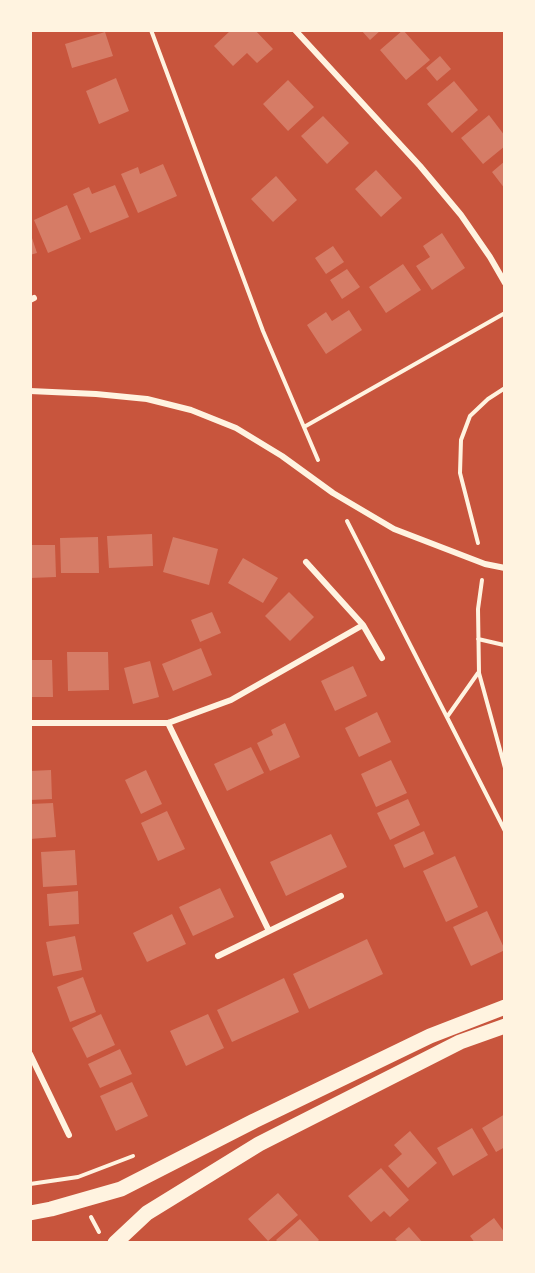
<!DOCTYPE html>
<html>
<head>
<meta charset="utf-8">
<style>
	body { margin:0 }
	#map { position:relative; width:535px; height:1273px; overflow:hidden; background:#c8553d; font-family:"Open Sans",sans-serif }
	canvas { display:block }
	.frame { position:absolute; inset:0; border:32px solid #fff3e0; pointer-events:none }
</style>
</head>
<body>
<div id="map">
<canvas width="535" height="1273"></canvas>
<div class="frame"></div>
</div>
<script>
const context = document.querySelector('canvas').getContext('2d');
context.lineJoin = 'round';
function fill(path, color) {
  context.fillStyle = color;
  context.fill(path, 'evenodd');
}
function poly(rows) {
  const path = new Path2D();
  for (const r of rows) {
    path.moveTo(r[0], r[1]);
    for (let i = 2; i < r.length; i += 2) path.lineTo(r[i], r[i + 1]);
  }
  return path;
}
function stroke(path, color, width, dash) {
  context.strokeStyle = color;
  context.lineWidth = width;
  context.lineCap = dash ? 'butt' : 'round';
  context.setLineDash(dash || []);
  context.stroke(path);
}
fill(poly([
	[231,30,255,30,273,49,257,63,247,53,233,66,214,46],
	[361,30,381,30,370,40],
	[403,30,430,60,406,80,380,50],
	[105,32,113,56,72,68,65,44],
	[440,56,451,69,437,81,426,68],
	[116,78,129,111,99,124,86,91],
	[288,80,314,107,288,131,263,104],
	[454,81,478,110,452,133,427,104],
	[489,115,505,136,505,146,483,164,461,138],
	[323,116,349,143,327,164,301,136],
	[505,161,505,189,492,172],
	[163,164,177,196,138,213,121,174,138,167,140,174],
	[376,170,402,198,381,217,355,189],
	[276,176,297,200,273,222,251,199],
	[115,185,129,217,90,233,73,194,89,187,92,194],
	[67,205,81,239,48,253,34,220],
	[30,232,37,253,30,255],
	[442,233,465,268,432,290,416,266,430,257,423,246],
	[333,246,344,262,326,274,315,258],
	[403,264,421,290,386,313,369,287],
	[347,269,360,287,342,299,330,280],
	[349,310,362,330,326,354,307,325,326,312,332,321],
	[152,534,153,566,109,568,107,536],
	[98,537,99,573,61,573,60,538],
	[173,537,218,549,209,585,163,572],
	[30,545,55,545,56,577,30,578],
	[243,558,278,578,263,603,228,583],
	[289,592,314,617,290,641,265,616],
	[212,612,221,633,200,642,191,620],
	[201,648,212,675,173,691,162,664],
	[67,652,108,652,109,690,68,691],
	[30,660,52,660,53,697,30,697],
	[150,661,159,697,133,704,124,668],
	[353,666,367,696,335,711,321,681],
	[377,712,391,742,359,757,345,728],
	[285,723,300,757,270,771,257,743,273,735,271,730],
	[251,747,264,773,227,791,214,764],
	[391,760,407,793,376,807,361,774],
	[51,770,52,799,30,800,30,771],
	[146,770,162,804,141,814,125,780],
	[408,799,420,825,390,840,377,813],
	[53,803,56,837,30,839,30,804],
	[167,811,185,849,158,861,141,823],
	[424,831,434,854,404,868,394,845],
	[331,834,347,867,286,896,270,862],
	[75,850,77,885,43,887,41,852],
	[455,856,478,907,446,922,423,871],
	[220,888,234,917,193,936,179,907],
	[78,891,79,924,49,926,47,894],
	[487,911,505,950,471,966,453,927],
	[172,914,186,944,147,962,133,933],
	[75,936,82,970,53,976,46,942],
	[367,939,383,974,309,1009,293,974],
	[83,977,96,1012,70,1022,57,987],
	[284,978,299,1012,232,1042,217,1010],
	[101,1014,115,1045,87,1058,72,1028],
	[208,1014,224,1048,186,1066,170,1031],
	[120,1049,132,1074,100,1088,88,1064],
	[132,1082,148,1116,116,1131,100,1096],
	[505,1114,505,1147,496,1152,482,1128],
	[472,1128,488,1155,453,1176,437,1148],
	[410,1131,437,1163,408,1188,388,1166,402,1154,394,1145],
	[381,1168,409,1200,390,1217,384,1211,371,1222,348,1196],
	[278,1193,298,1215,268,1241,248,1219],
	[494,1218,505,1233,505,1243,475,1243,470,1236],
	[300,1219,319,1240,316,1243,279,1243,276,1240],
	[409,1227,423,1243,399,1243,395,1239]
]), '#d67c66');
stroke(poly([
	[151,30,263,331,318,460],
	[304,427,505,313],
	[347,521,505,831],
	[478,543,460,473,461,440,470,416,488,399,505,388],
	[482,580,478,609,479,673,505,768],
	[478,639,504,645],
	[447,717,478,673],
	[30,1184,78,1177,133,1156],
	[91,1217,99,1232]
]), '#fff3e0', 4);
stroke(poly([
	[295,30,420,166,461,215,490,257,505,283],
	[30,300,34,298],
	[30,391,96,394,147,399,191,410,236,428,282,456,333,493,394,529,485,564,505,568],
	[306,562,363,625,382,658],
	[30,723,168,723,231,700,363,625],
	[168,723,269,931],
	[218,956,341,896],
	[30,1054,69,1135]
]), '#fff3e0', 6);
stroke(poly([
	[30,1213,51,1209,121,1189,254,1121,430,1036,505,1007],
	[115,1243,147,1213,259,1144,460,1042,505,1026]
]), '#fff3e0', 15);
</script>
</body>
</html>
